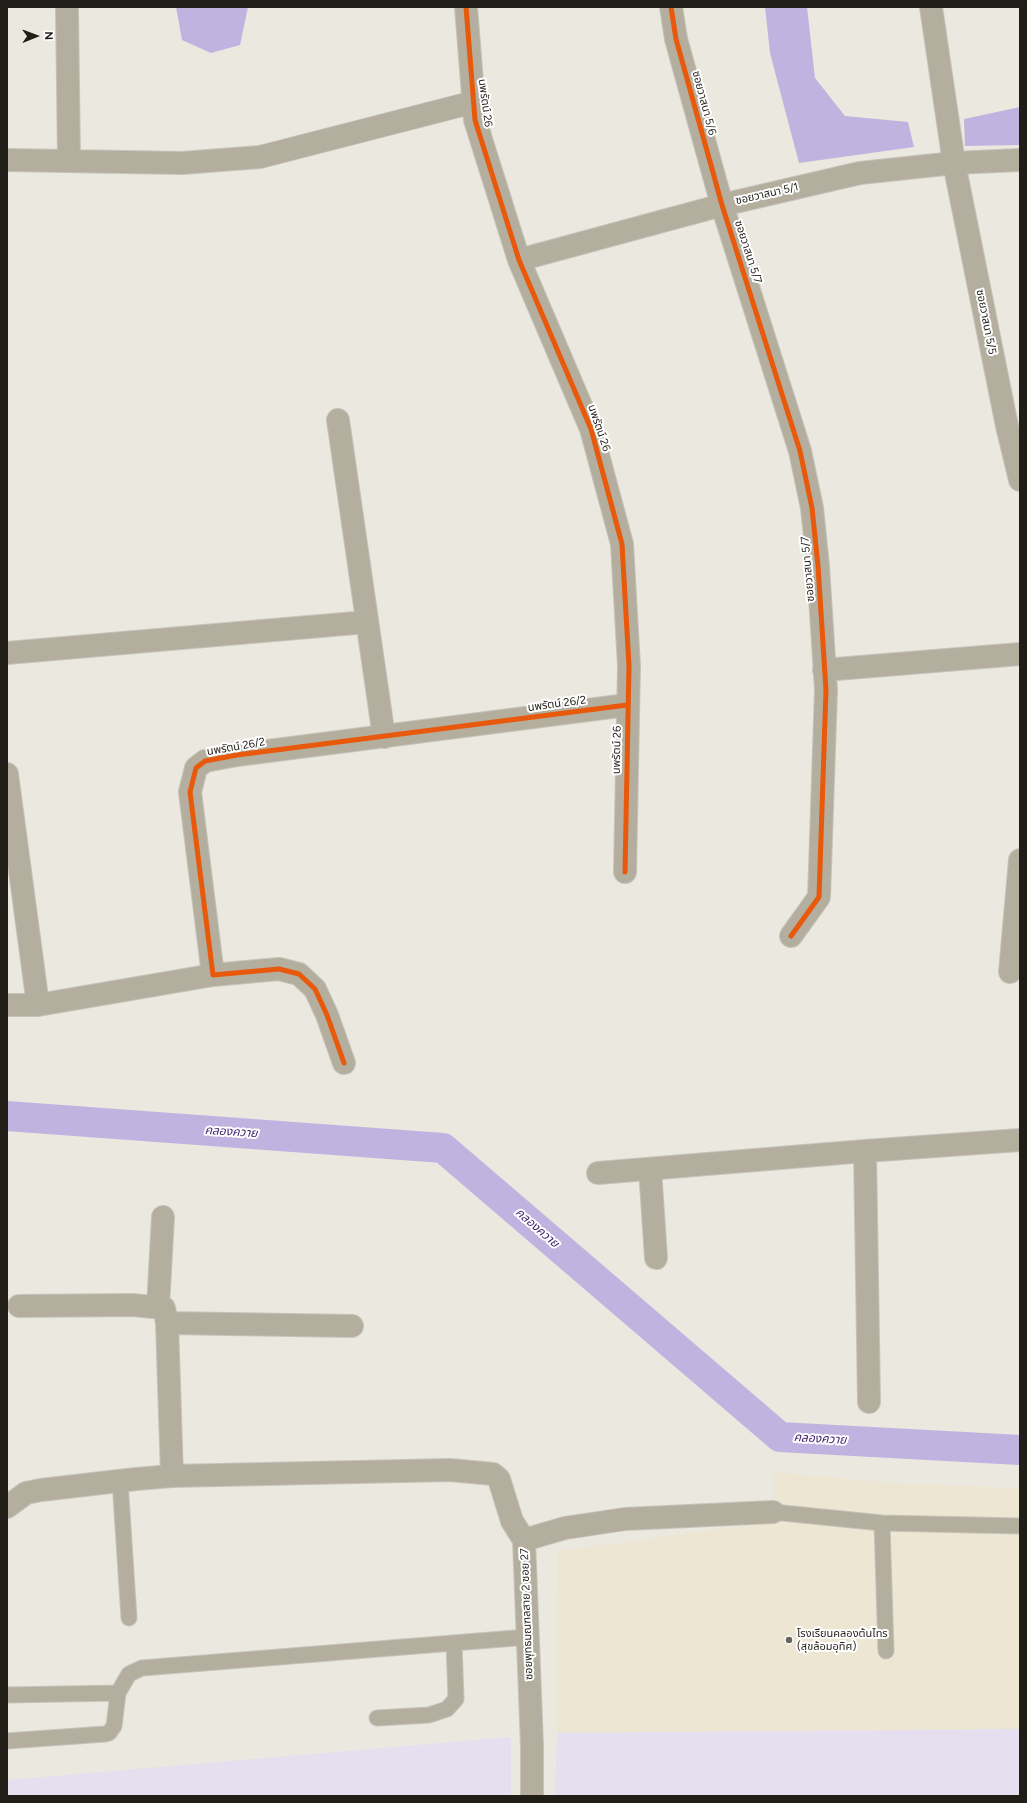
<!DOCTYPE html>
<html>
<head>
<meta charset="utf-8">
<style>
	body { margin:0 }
	#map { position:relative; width:1027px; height:1803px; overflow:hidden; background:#ebe8df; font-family:Figtree,sans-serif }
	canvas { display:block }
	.frame { position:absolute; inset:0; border:8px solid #201e17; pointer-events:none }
	.north { position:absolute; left:16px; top:16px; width:40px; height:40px; -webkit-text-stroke:3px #fff; paint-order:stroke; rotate:89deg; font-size:11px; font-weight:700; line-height:16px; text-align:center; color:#201e17 }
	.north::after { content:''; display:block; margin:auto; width:14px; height:18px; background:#201e17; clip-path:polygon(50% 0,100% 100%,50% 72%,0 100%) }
</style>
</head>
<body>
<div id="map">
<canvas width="1027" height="1803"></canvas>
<div class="frame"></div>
<div class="north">N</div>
</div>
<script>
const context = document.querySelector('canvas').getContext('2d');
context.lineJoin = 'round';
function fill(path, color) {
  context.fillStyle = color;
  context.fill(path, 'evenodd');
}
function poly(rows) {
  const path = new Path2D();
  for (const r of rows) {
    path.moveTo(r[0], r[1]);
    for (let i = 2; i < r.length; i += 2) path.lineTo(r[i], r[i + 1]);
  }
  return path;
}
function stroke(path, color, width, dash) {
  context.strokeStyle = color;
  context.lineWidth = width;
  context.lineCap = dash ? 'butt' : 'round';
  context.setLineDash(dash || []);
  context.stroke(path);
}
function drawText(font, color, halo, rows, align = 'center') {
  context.font = font + ' Figtree,"Noto Sans Thai",sans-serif';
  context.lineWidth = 4;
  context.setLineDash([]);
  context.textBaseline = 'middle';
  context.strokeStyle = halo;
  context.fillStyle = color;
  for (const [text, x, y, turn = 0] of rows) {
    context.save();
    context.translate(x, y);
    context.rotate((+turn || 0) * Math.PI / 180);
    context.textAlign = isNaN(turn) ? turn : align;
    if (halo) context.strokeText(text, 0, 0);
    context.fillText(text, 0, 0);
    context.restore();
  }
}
fill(poly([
	[773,1472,890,1483,1020,1488,1020,1729,557,1733,558,1551,773,1522]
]), '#ece6d3');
fill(poly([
	[1020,1729,1020,1796,555,1796,557,1733],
	[511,1737,511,1796,7,1796,7,1780]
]), '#e5dfef');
fill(poly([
	[176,7,248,7,240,45,211,53,182,40],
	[765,7,807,7,815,78,845,116,908,122,914,147,799,163,770,53],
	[1020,107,1020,145,965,146,964,119]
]), '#c0b3e0');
stroke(poly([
	[7,1116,443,1148,780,1437,1020,1450]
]), '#c0b3e0', 30);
const lane = poly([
	[120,1481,129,1618],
	[773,1512,882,1523,1020,1526],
	[882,1523,886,1651],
	[7,1695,118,1693],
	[377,1718,429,1715,447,1709,456,1699,454,1643],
	[7,1741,105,1734,109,1733,114,1726,118,1693,129,1674,142,1668,528,1637]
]);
const street = poly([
	[466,7,475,120,519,260,591,429,622,544,629,666,625,872],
	[671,7,676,39,722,205,800,451,812,508,818,566,826,690,819,897,791,936],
	[931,7,954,163,1007,426,1020,480],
	[67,9,69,161],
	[7,160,182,163,260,157,474,102],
	[519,260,722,205,860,173,954,163,1020,160],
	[338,420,384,737],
	[7,653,367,622],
	[824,670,1020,654],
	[7,774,38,1005],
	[1010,972,1020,860],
	[7,1005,38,1005,213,975],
	[344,1063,327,1015,315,989,299,974,279,969,213,975,190,792,196,768,205,761,237,755,627,705],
	[865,1151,869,1402],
	[650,1169,656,1258],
	[598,1173,865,1151,1020,1140],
	[19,1306,132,1305,164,1308,167,1323,172,1476],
	[158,1307,163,1217],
	[167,1323,352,1326],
	[7,1507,26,1493,41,1490,136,1479,172,1476,450,1470,493,1474,499,1479,512,1521,524,1540],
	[532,1796,532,1746,524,1540,565,1528,625,1519,773,1512]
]);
stroke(lane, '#c6c3bc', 17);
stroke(street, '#c6c3bc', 24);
stroke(lane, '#b4ae9e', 15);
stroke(street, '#b4ae9e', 22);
stroke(poly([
	[466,7,475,120,519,260,591,429,622,544,629,666,625,872],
	[671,7,676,39,722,205,800,451,812,508,818,566,826,690,819,897,791,936],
	[344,1063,327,1015,315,989,299,974,279,969,213,975,190,792,196,768,205,761,237,755,627,705]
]), '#e8590c', 5);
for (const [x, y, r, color] of [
	[789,1640,4,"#67655d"]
]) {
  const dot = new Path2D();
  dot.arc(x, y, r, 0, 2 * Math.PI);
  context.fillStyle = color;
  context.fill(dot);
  stroke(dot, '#fff', 1.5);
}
drawText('11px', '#201e17', '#fff', [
	["นพรัตน์ 26",485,103,82],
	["ซอยวาสนา 5/6",704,103,75],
	["ซอยวาสนา 5/1",767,194,-13],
	["ซอยวาสนา 5/7",748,252,72],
	["ซอยวาสนา 5/5",986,322,79],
	["นพรัตน์ 26",599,428,71],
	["ซอยวาสนา 5/7",808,569,-95],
	["นพรัตน์ 26/2",557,704,-8],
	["นพรัตน์ 26/2",236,747,-10],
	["นพรัตน์ 26",617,750,-89],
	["ซอยพุทธมณฑลสาย 2 ซอย 27",527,1614,-92]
]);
drawText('11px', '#201e17', '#fff', [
	["โรงเรียนคลองต้นไทร",797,1634],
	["(สุขล้อมอุทิศ)",797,1647]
], 'left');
drawText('italic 12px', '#3c1e6d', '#fff', [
	["คลองควาย",231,1132,4],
	["คลองควาย",537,1228,41],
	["คลองควาย",820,1439,3]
]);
</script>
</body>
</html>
